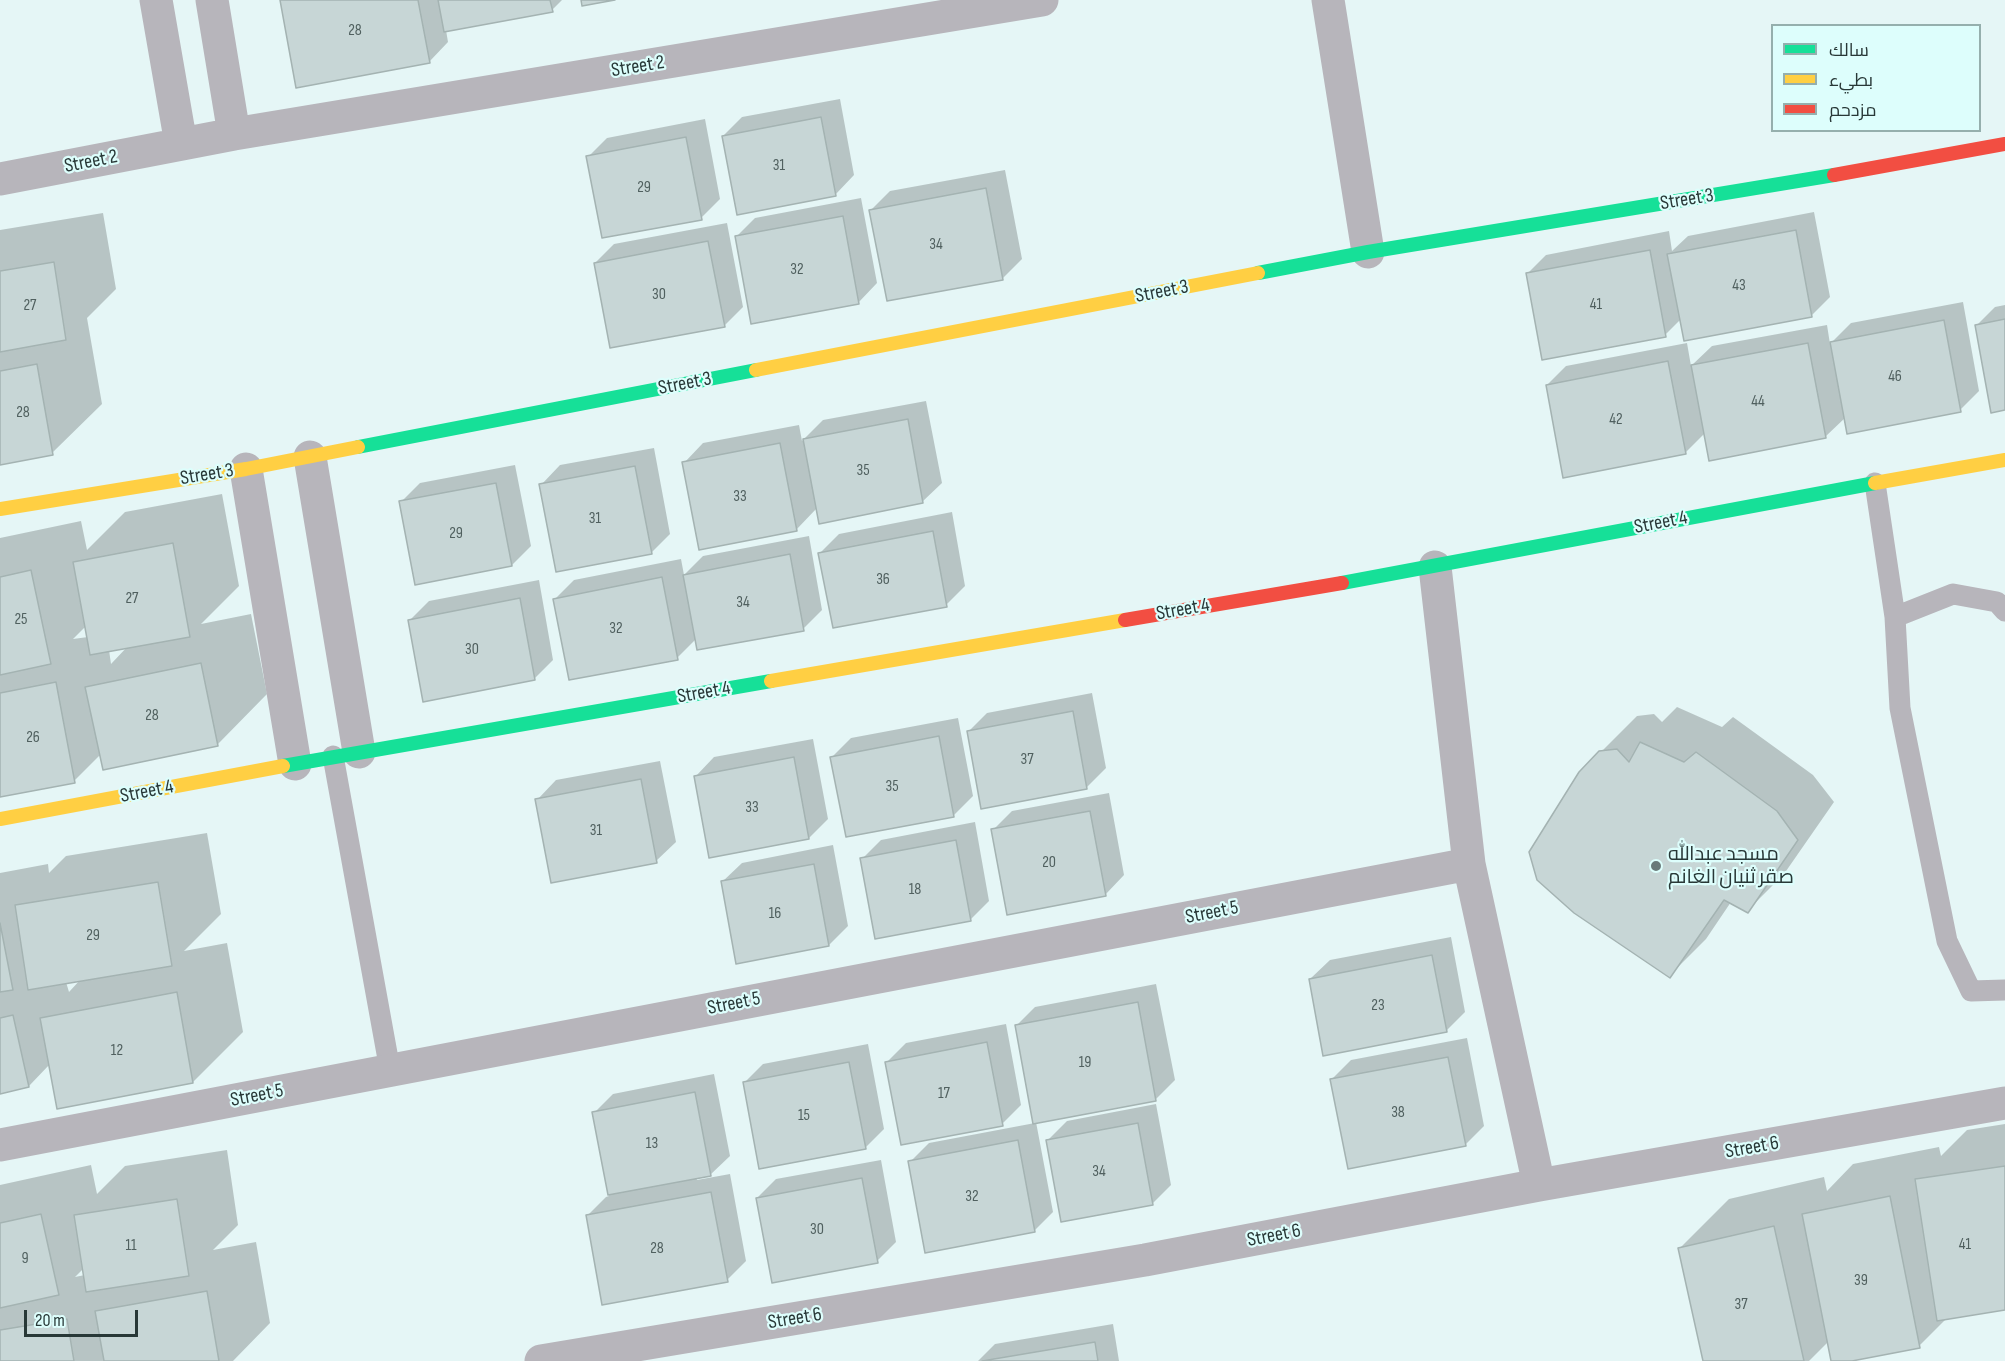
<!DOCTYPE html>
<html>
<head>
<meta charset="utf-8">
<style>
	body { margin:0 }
	#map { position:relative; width:2005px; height:1361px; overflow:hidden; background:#e5f6f6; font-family:"Sofia Sans Condensed",Cairo,sans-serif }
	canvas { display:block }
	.legend { position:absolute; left:1771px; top:24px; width:210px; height:108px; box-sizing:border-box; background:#ddfefc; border:2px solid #95afad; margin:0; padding:8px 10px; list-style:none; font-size:18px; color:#283837 }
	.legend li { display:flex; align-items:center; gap:12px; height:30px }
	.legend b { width:30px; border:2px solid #95afad }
	.scale { position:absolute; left:24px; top:1310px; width:114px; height:27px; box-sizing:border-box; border:3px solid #283837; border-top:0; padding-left:8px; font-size:18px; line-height:21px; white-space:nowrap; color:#283837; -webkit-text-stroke:4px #ddfefc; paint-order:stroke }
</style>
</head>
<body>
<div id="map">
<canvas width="2005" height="1361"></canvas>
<ul class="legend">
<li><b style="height:8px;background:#16e098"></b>سالك</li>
<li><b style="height:8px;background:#ffcf43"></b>بطيء</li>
<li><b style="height:8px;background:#f24e42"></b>مزدحم</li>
</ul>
<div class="scale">20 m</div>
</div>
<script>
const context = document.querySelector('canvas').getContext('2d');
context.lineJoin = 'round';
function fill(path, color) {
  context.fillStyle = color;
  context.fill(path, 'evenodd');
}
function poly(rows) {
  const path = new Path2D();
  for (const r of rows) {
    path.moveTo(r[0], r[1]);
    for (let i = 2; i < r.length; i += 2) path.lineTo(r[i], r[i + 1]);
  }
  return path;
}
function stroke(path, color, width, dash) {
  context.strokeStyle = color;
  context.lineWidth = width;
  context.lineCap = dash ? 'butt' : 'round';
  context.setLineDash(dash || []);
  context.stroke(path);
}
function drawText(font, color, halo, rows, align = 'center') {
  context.font = font + ' "Sofia Sans Condensed",Cairo,sans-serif';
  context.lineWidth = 4.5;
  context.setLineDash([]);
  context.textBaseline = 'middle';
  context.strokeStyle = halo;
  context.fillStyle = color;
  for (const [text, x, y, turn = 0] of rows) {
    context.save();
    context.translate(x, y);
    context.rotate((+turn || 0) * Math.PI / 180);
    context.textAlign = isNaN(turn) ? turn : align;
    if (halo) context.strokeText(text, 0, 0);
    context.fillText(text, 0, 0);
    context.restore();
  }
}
fill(poly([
	[281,0,562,0,552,10,446,30,448,42,429,62],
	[840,99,854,175,835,195,723,136,742,117],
	[705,119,720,199,701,218,588,157,607,138],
	[1005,170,1022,259,1003,278,888,300,871,210,890,191],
	[861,198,877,283,858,303,736,237,755,218],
	[1814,212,1830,297,1811,316,1681,319,1665,335,1527,274,1546,255,1669,231,1672,251,1688,236],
	[103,213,116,289,87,318,102,404,52,453,0,463,0,230],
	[727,223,743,307,724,326,595,263,614,244],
	[1963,302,1979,391,1960,410,1846,417,1825,437,1705,433,1685,453,1547,385,1566,366,1687,343,1691,366,1712,346,1827,325,1830,344,1851,323],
	[2005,305,2005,409,1976,326,1995,307],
	[926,401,942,483,922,502,817,508,796,530,684,463,703,443,799,425,802,441,823,420],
	[654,448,670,534,651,553,541,485,560,465],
	[515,465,531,546,512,565,401,502,420,483],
	[222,494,239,586,201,624,251,614,267,694,218,744,101,754,74,781,0,796,0,538,81,521,87,550,125,512],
	[86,626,88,637,73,639],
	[128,646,111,664,109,650],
	[952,512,965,586,946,605,820,553,839,534],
	[809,536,822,610,803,629,696,639,677,658,555,599,574,580,681,559,684,575,703,556],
	[539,580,553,660,534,679,410,620,429,601],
	[1092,693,1106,768,1087,787,968,732,987,713],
	[1677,707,1722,727,1733,717,1813,775,1834,802,1784,874,1747,911,1731,902,1706,939,1669,976,1580,773,1637,716,1654,714,1662,722],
	[958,718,973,796,954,815,832,757,851,738],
	[813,739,828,819,809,838,695,777,714,757],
	[660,761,676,842,656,861,537,800,556,780],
	[1109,793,1124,875,1105,895,993,830,1012,811],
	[975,822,989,901,970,920,862,859,881,840],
	[207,833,221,914,184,951,227,943,243,1032,193,1082,50,1064,29,1086,0,1092,0,873,48,864,49,873,66,856],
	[81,979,69,992,66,982],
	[833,845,848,926,829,945,722,882,742,863],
	[1451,937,1465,1012,1446,1031,1310,979,1330,960],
	[1156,984,1175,1080,1156,1099,1036,1122,1053,1212,1034,1231,910,1162,929,1143,1035,1123,1016,1026,1035,1007],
	[1006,1024,1021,1105,1002,1124,887,1062,906,1043],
	[1467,1038,1484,1126,1465,1145,1332,1079,1351,1060],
	[868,1044,884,1129,865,1148,744,1083,763,1064],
	[714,1074,730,1156,710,1175,696,1177,697,1180,730,1174,746,1261,727,1280,587,1216,606,1197,609,1196,594,1113,613,1094],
	[1156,1104,1171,1185,1152,1204,1048,1140,1067,1121],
	[2005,1124,2005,1309,1948,1317,1919,1346,1844,1361,1833,1361,1829,1341,1809,1361,1704,1361,1679,1249,1729,1199,1824,1177,1827,1191,1853,1164,1939,1147,1941,1156,1967,1130],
	[227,1150,238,1225,213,1250,256,1242,270,1323,233,1361,0,1361,0,1185,91,1165,97,1194,125,1166],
	[84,1268,85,1275,75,1277],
	[881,1160,896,1242,877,1261,757,1198,776,1179],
	[1113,1324,1119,1361,978,1361,995,1344]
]), '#0003');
const building = poly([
	[280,0,418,0,430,63,296,88,280,0],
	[438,0,550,0,553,12,444,32,438,0],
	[581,0,615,0,582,6,581,0],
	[821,117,836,196,737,215,722,136,821,117],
	[686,137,702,220,602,238,586,156,686,137],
	[986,188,1003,280,887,301,869,210,986,188],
	[843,216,859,304,751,324,735,236,843,216],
	[1796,230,1812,317,1684,341,1667,254,1796,230],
	[708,241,725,327,610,348,594,263,708,241],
	[1650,250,1666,337,1542,360,1526,273,1650,250],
	[54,262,66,340,0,352,0,271,54,262],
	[2005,319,2005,410,1991,413,1975,325,2005,319],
	[1944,320,1961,412,1847,434,1830,342,1944,320],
	[1808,343,1826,438,1709,461,1691,365,1808,343],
	[1668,361,1686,454,1563,478,1546,385,1668,361],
	[37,364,53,455,0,465,0,371,37,364],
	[908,419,923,503,819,524,803,439,908,419],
	[780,443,797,531,699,550,682,462,780,443],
	[635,466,652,554,556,572,539,484,635,466],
	[496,483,512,566,415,585,399,501,496,483],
	[933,531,947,607,833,628,818,553,933,531],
	[173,543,190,637,90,655,73,562,173,543],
	[790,554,804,631,697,650,683,575,790,554],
	[31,570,51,664,0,675,0,577,31,570],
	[662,577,678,660,569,680,553,599,662,577],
	[520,598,535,680,423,702,408,620,520,598],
	[201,663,218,746,103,770,85,687,201,663],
	[56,682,75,783,0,797,0,693,56,682],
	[1073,711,1087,789,981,809,967,731,1073,711],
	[939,736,954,817,846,837,830,757,939,736],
	[1640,742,1684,762,1696,752,1777,811,1798,840,1748,913,1724,900,1670,978,1574,913,1537,880,1529,852,1579,772,1599,751,1617,749,1629,762,1640,742],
	[794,757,809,839,709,858,694,776,794,757],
	[641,779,657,863,551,883,535,799,641,779],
	[1090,811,1106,896,1007,915,991,829,1090,811],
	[956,840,971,921,875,939,860,858,956,840],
	[814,864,829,946,736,964,721,881,814,864],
	[158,882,172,966,28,990,15,905,158,882],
	[0,923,13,990,0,992,0,923],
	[1432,955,1447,1032,1323,1056,1309,979,1432,955],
	[177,992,193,1083,57,1109,40,1018,177,992],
	[1138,1002,1156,1101,1033,1124,1015,1025,1138,1002],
	[13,1015,29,1087,0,1094,0,1018,13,1015],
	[987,1042,1003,1126,901,1145,885,1062,987,1042],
	[1448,1057,1466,1146,1348,1169,1330,1079,1448,1057],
	[849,1062,866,1149,759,1169,743,1082,849,1062],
	[695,1092,711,1176,608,1195,592,1112,695,1092],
	[1138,1123,1153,1205,1061,1222,1046,1140,1138,1123],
	[1018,1140,1035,1232,925,1253,908,1161,1018,1140],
	[2005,1166,2005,1310,1937,1321,1915,1179,2005,1166],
	[862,1178,878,1263,772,1283,756,1198,862,1178],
	[711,1192,728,1282,602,1305,586,1215,711,1192],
	[1890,1196,1920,1348,1852,1361,1831,1361,1802,1214,1890,1196],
	[177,1199,189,1276,86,1292,74,1215,177,1199],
	[41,1214,59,1295,0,1308,0,1223,41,1214],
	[1774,1226,1804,1361,1703,1361,1678,1248,1774,1226],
	[207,1291,219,1361,104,1361,95,1311,207,1291],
	[67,1319,74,1361,0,1361,0,1330,67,1319],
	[1095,1342,1098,1361,982,1361,1095,1342]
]);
fill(building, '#c7d6d6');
stroke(building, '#a4b3b2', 1.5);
stroke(poly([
	[1875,483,1895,617,1900,708,1947,941,1971,991,2005,990],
	[1895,617,1953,594,1997,602,2005,611],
	[333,756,390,1070]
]), '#b7b5bb', 21);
stroke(poly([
	[156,0,181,144],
	[212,0,234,134],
	[1328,0,1368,252],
	[0,179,234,134,1042,0],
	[310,457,359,752],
	[246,469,295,764],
	[1435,567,1469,864,1539,1185],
	[0,1145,1469,864],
	[541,1361,1145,1260,1539,1185,2005,1103]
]), '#b7b5bb', 33);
stroke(poly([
	[1258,273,1368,252,1834,175],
	[358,447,756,370],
	[1342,583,1875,483],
	[283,766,771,681]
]), '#16e098', 14);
stroke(poly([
	[756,370,1258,273],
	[1875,483,2005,460],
	[0,509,246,469,358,447],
	[771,681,1125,620],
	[0,819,283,766]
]), '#ffcf43', 14);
stroke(poly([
	[1834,175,2005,144],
	[1125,620,1342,583]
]), '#f24e42', 14);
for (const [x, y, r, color] of [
	[1656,866,6,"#6a7a7a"]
]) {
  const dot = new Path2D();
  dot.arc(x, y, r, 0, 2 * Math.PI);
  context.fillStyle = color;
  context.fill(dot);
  stroke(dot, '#ddfefc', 2);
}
drawText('16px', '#50605f', null, [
	["28",355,31],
	["31",779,166],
	["29",644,188],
	["34",936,245],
	["32",797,270],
	["43",1739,286],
	["30",659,295],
	["41",1596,305],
	["27",30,306],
	["46",1895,377],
	["44",1758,402],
	["28",23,413],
	["42",1616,420],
	["35",863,471],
	["33",740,497],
	["31",595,519],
	["29",456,534],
	["36",883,580],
	["27",132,599],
	["34",743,603],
	["25",21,620],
	["32",616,629],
	["30",472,650],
	["28",152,716],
	["26",33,738],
	["37",1027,760],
	["35",892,787],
	["33",752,808],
	["31",596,831],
	["20",1049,863],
	["18",915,890],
	["16",775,914],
	["29",93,936],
	["23",1378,1006],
	["12",117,1051],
	["19",1085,1063],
	["17",944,1094],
	["38",1398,1113],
	["15",804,1116],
	["13",652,1144],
	["34",1099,1172],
	["32",972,1197],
	["30",817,1230],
	["41",1965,1245],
	["11",131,1246],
	["28",657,1249],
	["9",25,1259],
	["39",1861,1281],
	["37",1741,1305]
]);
drawText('20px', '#283837', '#ddfefc', [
	["Street 2",638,67,-9],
	["Street 2",91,162,-11],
	["Street 3",1687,200,-9],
	["Street 3",1162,292,-11],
	["Street 3",685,384,-11],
	["Street 3",207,475,-9],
	["Street 4",1661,523,-11],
	["Street 4",1183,610,-10],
	["Street 4",704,693,-10],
	["Street 4",147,792,-11],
	["Street 5",1212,913,-11],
	["Street 5",734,1004,-11],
	["Street 5",257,1096,-11],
	["Street 6",1752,1148,-10],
	["Street 6",1274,1236,-11],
	["Street 6",795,1319,-9]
]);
drawText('20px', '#283837', '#ddfefc', [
	["مسجد عبدالله",1668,855],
	["صقر ثنيان الغانم",1668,878]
], 'left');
</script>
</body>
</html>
